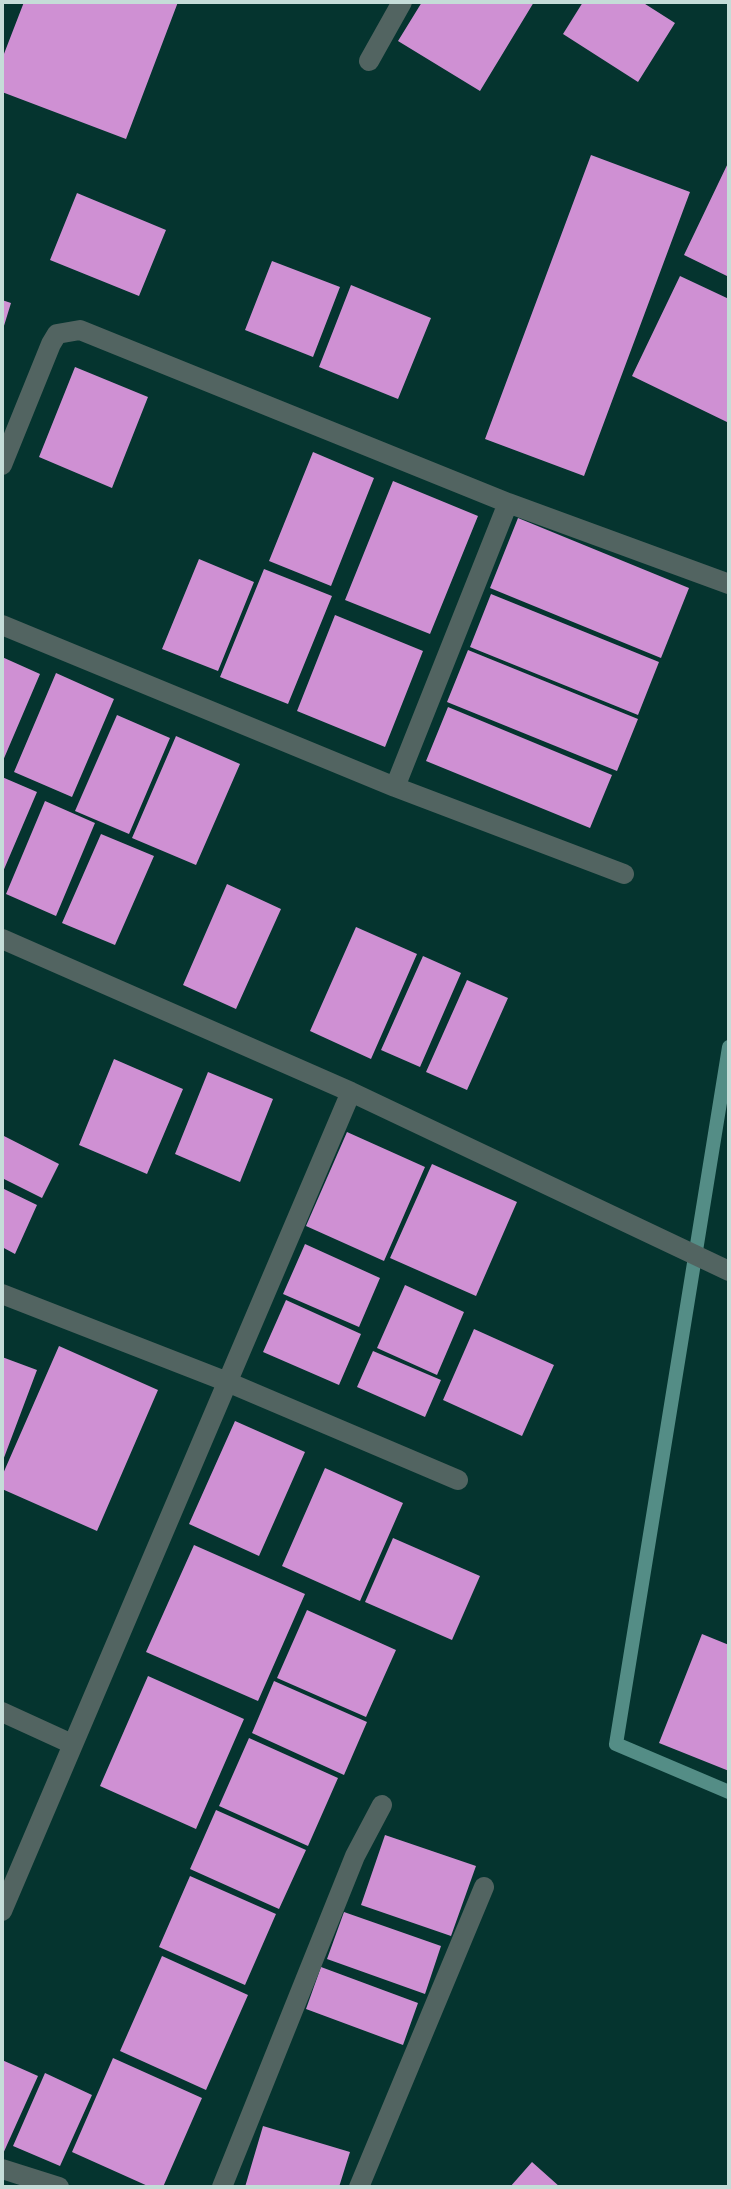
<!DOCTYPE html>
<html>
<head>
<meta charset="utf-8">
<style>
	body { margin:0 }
	#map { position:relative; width:731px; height:2189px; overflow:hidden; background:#05342f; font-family:Quicksand,sans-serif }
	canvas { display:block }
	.frame { position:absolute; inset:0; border:4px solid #c5dcd8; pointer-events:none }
</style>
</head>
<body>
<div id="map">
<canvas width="731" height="2189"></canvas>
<div class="frame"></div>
</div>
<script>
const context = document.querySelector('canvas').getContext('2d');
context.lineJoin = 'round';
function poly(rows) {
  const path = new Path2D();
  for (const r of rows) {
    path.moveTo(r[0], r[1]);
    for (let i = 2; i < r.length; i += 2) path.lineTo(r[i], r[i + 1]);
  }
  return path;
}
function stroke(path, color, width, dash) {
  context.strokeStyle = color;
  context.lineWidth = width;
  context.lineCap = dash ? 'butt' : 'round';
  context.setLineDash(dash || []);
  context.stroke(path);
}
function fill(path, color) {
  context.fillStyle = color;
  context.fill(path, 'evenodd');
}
stroke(poly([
	[729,1047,616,1744,729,1792]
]), '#548d86', 14);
fill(poly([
	[24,2,178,2,126,139,2,92,2,59],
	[422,2,534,2,480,91,398,41],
	[583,2,642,2,675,23,638,82,563,34],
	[591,155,690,192,584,476,485,439],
	[729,161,729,277,684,255],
	[77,193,166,230,139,296,50,260],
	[272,261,340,287,313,357,245,330],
	[680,276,729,299,729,423,632,376],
	[351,285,431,318,398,399,319,367],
	[2,300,11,303,3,329,2,328],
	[75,367,148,397,112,488,39,457],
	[313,452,374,478,331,586,269,561],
	[393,481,478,516,430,634,345,600],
	[518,518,689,588,661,658,490,588],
	[199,559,254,582,218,671,162,649],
	[264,569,332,596,288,704,220,677],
	[491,594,659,662,638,715,470,647],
	[335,615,423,651,385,747,297,711],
	[468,650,638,719,617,771,447,702],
	[2,657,40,674,2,763],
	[56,673,114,699,72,797,14,772],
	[448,707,612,775,590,828,426,761],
	[117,715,170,738,129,834,75,811],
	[176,736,240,764,196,865,132,838],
	[2,777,37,792,2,874],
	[45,801,95,823,56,916,6,894],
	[101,834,154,856,115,945,62,923],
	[227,884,281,909,236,1009,183,985],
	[356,927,417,954,371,1059,310,1031],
	[423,956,461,973,420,1067,381,1050],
	[467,980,508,998,467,1090,426,1072],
	[114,1059,183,1089,147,1174,79,1145],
	[208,1072,273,1099,240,1182,175,1154],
	[347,1132,425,1167,384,1261,306,1226],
	[2,1135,59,1164,42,1198,2,1178],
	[432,1164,517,1202,476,1296,390,1258],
	[2,1188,37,1205,15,1254,2,1247],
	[305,1244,380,1278,359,1327,283,1294],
	[405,1285,464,1312,437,1375,377,1348],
	[286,1300,361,1334,339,1385,263,1352],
	[474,1329,554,1365,522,1436,443,1400],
	[59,1346,158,1390,97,1531,2,1489,2,1476],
	[373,1351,441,1380,425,1417,357,1387],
	[2,1357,37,1370,2,1463],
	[235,1421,305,1452,259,1556,189,1524],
	[325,1468,403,1503,360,1601,282,1566],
	[393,1538,480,1576,452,1640,365,1602],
	[194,1545,305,1594,258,1701,146,1652],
	[307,1610,396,1650,366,1717,277,1678],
	[702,1634,729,1645,729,1771,659,1743],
	[148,1676,244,1719,196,1829,100,1786],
	[274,1681,367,1722,344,1775,252,1733],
	[249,1738,338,1778,308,1846,219,1806],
	[216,1810,306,1850,279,1909,190,1869],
	[385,1835,476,1866,451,1936,361,1905],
	[190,1876,276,1914,245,1985,159,1947],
	[344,1912,441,1946,425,1994,327,1959],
	[162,1956,248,1995,206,2090,120,2051],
	[321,1967,418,2003,403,2045,306,2009],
	[113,2058,202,2098,163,2187,150,2187,72,2152],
	[2,2060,38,2076,2,2156],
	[45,2073,92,2095,60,2166,13,2146],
	[263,2126,350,2152,339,2187,245,2187],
	[532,2162,560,2187,510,2187]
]), '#cf90d3');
stroke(poly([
	[369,61,402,2]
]), '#526461', 20);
stroke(poly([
	[2,465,51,344,57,334,80,330,508,503],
	[2,625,395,787,624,874],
	[395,787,508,503,729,584],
	[2,939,351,1092,729,1271],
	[2,1294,225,1381,458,1480],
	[2,1712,72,1744],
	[2,1911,351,1092],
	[2,2169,59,2187],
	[222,2187,355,1856,382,1805],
	[359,2187,484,1887]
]), '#526461', 20);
</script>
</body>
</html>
